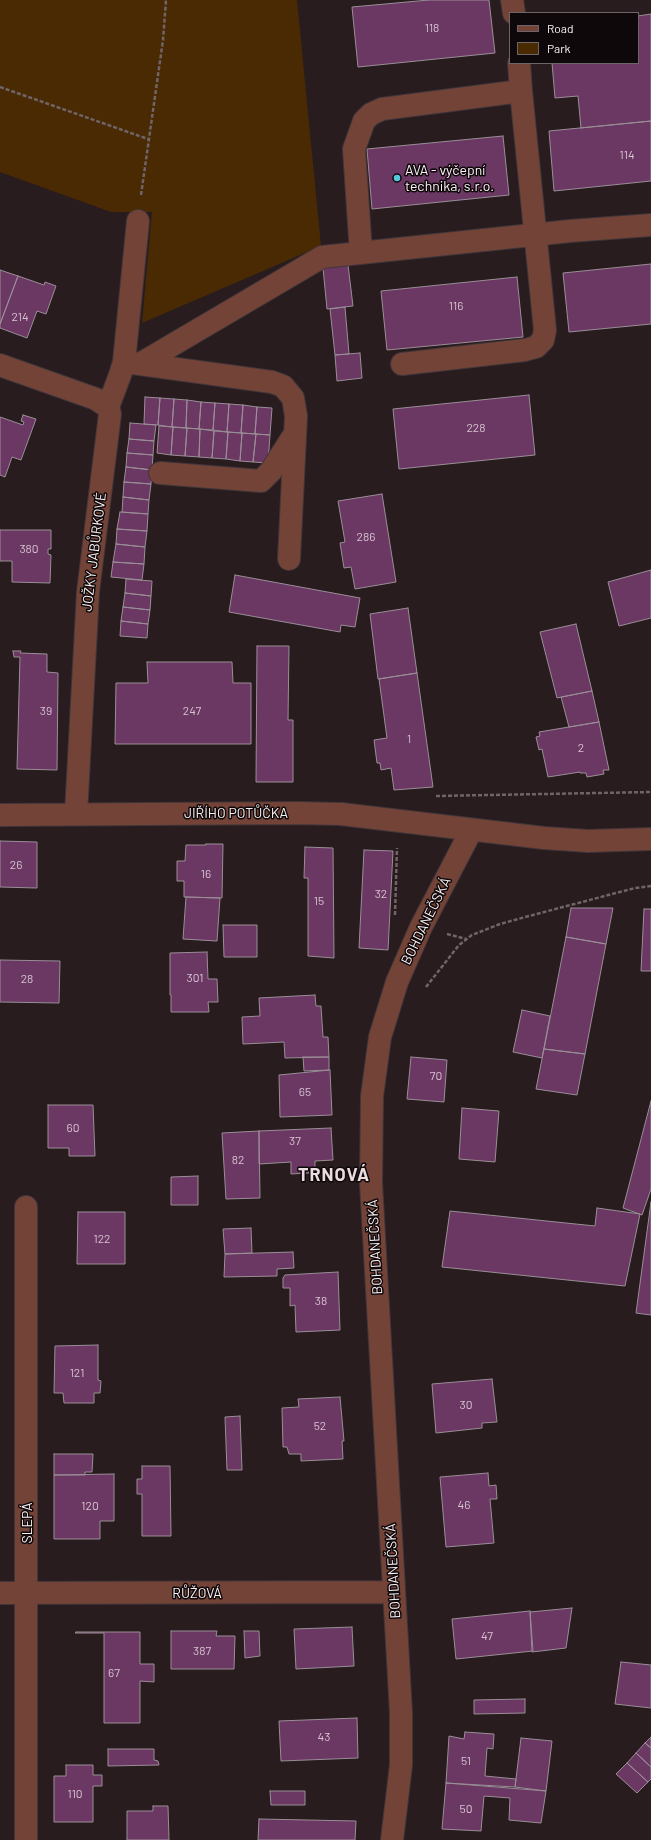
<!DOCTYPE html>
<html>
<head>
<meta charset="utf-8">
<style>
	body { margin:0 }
	#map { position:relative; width:651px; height:1840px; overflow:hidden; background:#281c1f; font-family:Barlow,sans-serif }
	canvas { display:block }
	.legend { position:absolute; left:509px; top:12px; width:130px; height:52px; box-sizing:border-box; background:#0e080a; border:1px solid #6d6668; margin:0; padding:5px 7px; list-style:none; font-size:12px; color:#fbf2f4 }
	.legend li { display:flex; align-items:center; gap:8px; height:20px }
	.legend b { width:20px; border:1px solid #6d6668 }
</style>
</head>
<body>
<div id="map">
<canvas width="651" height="1840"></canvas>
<ul class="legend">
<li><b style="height:5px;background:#734338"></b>Road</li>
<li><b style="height:11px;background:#4a2a03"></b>Park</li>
</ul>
</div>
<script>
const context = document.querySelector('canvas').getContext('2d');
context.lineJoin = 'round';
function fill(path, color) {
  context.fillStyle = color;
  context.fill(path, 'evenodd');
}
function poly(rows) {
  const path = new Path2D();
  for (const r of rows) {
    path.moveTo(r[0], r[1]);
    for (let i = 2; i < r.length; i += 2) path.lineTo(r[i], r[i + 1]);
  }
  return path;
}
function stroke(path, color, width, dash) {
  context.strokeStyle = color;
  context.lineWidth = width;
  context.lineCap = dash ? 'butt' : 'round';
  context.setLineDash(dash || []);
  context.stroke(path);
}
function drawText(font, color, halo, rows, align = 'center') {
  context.font = font + ' Barlow,sans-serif';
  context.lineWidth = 3;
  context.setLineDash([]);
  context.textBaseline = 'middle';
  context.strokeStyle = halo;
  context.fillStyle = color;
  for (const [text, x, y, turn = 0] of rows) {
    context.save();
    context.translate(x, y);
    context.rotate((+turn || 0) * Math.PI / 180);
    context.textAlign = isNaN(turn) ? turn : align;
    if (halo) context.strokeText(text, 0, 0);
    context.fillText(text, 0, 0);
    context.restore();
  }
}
fill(poly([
	[0,0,297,0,321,246,142,323,152,212,111,212,0,172]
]), '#4a2a03');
const building = poly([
	[429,0,489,0,495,53,358,67,352,7,429,0],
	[651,14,651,121,581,128,578,96,555,98,552,63,638,63,638,16,651,14],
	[651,121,651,181,554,191,549,131,651,121],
	[503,136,509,195,372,209,367,149,503,136],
	[651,264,651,324,569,332,563,273,651,264],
	[348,265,353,306,327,309,323,268,348,265],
	[0,270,18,276,0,324,0,270],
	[18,276,44,285,45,282,56,286,46,314,37,311,27,338,0,328,0,324,18,276],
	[517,277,523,337,387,350,381,291,517,277],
	[345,307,349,354,335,355,330,309,345,307],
	[360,353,362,378,337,381,335,355,360,353],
	[529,395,535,455,399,469,393,409,529,395],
	[145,397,160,398,158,425,144,424,145,397],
	[160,398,174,399,172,427,158,425,160,398],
	[174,399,187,400,186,428,172,427,174,399],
	[187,400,201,402,199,429,186,428,187,400],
	[201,402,215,403,213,430,199,429,201,402],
	[215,403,229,404,227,432,213,430,215,403],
	[229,404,243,405,241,433,227,432,229,404],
	[243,405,257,407,255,434,241,433,243,405],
	[257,407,272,408,270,435,255,434,257,407],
	[23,415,36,419,21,460,12,457,5,477,0,475,0,417,23,425,24,422,21,421,23,415],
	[130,423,156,425,154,441,129,439,130,423],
	[159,426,173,427,171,455,157,453,159,426],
	[173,427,187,428,185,456,171,455,173,427],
	[187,428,200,429,199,457,185,456,187,428],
	[200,429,214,431,212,458,199,457,200,429],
	[214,431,228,432,226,459,212,458,214,431],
	[228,432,242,433,240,461,226,459,228,432],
	[242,433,256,434,253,462,240,461,242,433],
	[256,434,270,435,268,463,253,462,256,434],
	[129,439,154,441,153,455,127,453,129,439],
	[127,453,153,455,152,470,126,467,127,453],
	[126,467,152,470,151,484,124,482,126,467],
	[124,482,151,484,149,500,123,497,124,482],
	[382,494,396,582,355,589,351,567,344,568,340,543,345,542,338,501,382,494],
	[123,497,149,500,148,514,122,512,123,497],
	[120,512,148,514,147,531,117,529,120,512],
	[117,529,147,531,145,547,116,544,117,529],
	[0,530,51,530,51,549,48,549,48,554,51,555,50,583,12,582,12,561,0,561,0,530],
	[116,544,145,547,144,564,113,562,116,544],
	[113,562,144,564,142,580,111,577,113,562],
	[651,570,651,618,619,626,608,582,651,570],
	[235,575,360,598,355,627,341,625,340,632,229,612,235,575],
	[126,579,152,581,151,596,125,593,126,579],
	[125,593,151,596,150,610,123,607,125,593],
	[123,607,150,610,148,624,121,621,123,607],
	[408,608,417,673,378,679,370,614,408,608],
	[121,621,148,624,147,638,120,636,121,621],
	[576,624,592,691,557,698,540,632,576,624],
	[257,646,289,646,288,720,293,720,293,782,256,782,257,646],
	[13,651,21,651,20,653,47,654,47,672,58,673,57,770,17,769,20,657,14,657,13,651],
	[147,662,232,662,233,683,251,683,251,744,115,744,116,683,148,683,147,662],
	[417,673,433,787,394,790,391,768,381,770,380,763,377,763,374,740,387,738,379,679,417,673],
	[592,691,599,722,569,727,561,697,592,691],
	[599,722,609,770,603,770,604,774,587,777,586,773,580,773,580,772,548,777,542,749,539,750,536,737,540,736,539,732,599,722],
	[0,841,37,842,37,888,0,887,0,841],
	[206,844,223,844,222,898,184,897,184,881,177,881,177,861,185,861,186,845,206,845,206,844],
	[305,847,333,848,334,958,308,956,308,878,304,878,305,847],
	[364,850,393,851,388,950,359,948,364,850],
	[186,897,220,898,217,941,183,939,186,897],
	[571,908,613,908,606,944,566,937,571,908],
	[644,909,651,909,651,971,641,971,644,909],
	[223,925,257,925,257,957,224,957,223,925],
	[566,937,606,944,585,1054,544,1049,566,937],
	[207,952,208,979,217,979,218,1002,208,1002,209,1012,171,1012,171,995,170,995,170,953,207,952],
	[0,960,60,961,59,1003,0,1002,0,960],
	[315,995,316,1006,321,1006,323,1037,328,1037,329,1057,285,1058,284,1042,243,1044,242,1017,260,1016,259,998,315,995],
	[522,1010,550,1016,542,1058,513,1052,522,1010],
	[544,1049,585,1054,577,1095,536,1089,544,1049],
	[303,1057,329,1057,329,1070,304,1071,303,1057],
	[411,1057,447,1060,444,1102,407,1099,411,1057],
	[330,1070,332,1115,280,1117,279,1075,330,1070],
	[651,1101,651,1189,642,1215,623,1208,651,1101],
	[48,1105,93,1105,95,1156,69,1156,69,1148,48,1148,48,1105],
	[462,1108,499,1111,495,1162,459,1159,462,1108],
	[331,1128,333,1160,315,1161,315,1168,308,1169,309,1173,291,1174,291,1162,259,1164,259,1131,331,1128],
	[259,1131,260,1198,226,1199,222,1133,259,1131],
	[198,1176,198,1205,171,1205,171,1177,198,1176],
	[651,1202,651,1315,636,1313,651,1202],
	[597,1208,640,1214,625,1286,442,1267,450,1211,595,1226,597,1208],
	[78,1212,125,1212,125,1264,77,1264,78,1212],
	[251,1228,252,1253,225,1254,223,1229,251,1228],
	[293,1252,294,1268,277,1269,277,1276,224,1277,225,1254,293,1252],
	[338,1272,340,1330,296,1332,295,1305,290,1306,290,1288,283,1288,283,1278,285,1275,338,1272],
	[98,1345,98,1380,101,1381,100,1393,94,1393,94,1403,64,1403,63,1393,54,1393,55,1346,98,1345],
	[492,1379,497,1422,482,1423,482,1428,436,1433,432,1384,492,1379],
	[340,1397,344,1441,342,1441,343,1459,301,1461,301,1454,289,1454,287,1447,283,1447,282,1408,299,1407,298,1399,340,1397],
	[240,1416,242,1470,227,1470,225,1417,240,1416],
	[54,1454,93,1454,92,1472,85,1472,85,1475,54,1475,54,1454],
	[142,1466,170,1466,171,1536,142,1536,142,1494,137,1494,137,1479,142,1479,142,1466],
	[488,1473,489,1486,496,1485,497,1499,490,1499,494,1543,446,1547,440,1477,488,1473],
	[114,1474,114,1521,100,1521,100,1539,54,1539,54,1475,114,1474],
	[572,1608,566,1648,532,1652,530,1612,572,1608],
	[530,1611,533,1651,456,1659,452,1619,530,1611],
	[352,1627,354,1666,296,1669,294,1629,352,1627],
	[171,1631,217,1631,216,1636,235,1636,234,1669,171,1669,171,1631],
	[244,1631,259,1631,260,1656,245,1658,244,1631],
	[76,1632,140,1632,140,1664,154,1664,154,1682,140,1681,140,1723,104,1723,104,1633,75,1633,76,1632],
	[621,1662,651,1665,651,1708,615,1704,621,1662],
	[525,1699,525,1713,474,1714,474,1700,525,1699],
	[357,1718,358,1758,281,1761,279,1721,357,1718],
	[465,1732,494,1734,493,1749,487,1748,485,1776,516,1779,515,1787,446,1783,449,1736,464,1739,465,1732],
	[651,1737,651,1748,645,1743,651,1737],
	[521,1738,552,1741,546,1791,515,1787,521,1738],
	[645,1743,651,1748,651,1767,636,1753,645,1743],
	[108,1749,154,1749,154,1760,158,1761,159,1765,108,1766,108,1749],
	[636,1753,651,1767,651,1779,648,1782,627,1763,636,1753],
	[627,1763,648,1782,637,1793,616,1774,627,1763],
	[66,1765,93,1765,93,1775,102,1775,102,1786,93,1786,93,1822,54,1822,54,1776,66,1776,66,1765],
	[446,1783,546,1791,541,1823,509,1820,510,1798,484,1796,481,1831,442,1829,446,1783],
	[270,1791,305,1791,305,1805,271,1805,270,1791],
	[153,1806,168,1806,169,1840,127,1840,127,1811,153,1811,153,1806],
	[259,1819,356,1821,355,1840,258,1840,259,1819]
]);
fill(building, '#6b3763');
stroke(building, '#9a8e97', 1);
const minor = poly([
	[512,0,514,13],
	[519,63,521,91],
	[361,253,354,149,364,121,371,114,382,109,521,91,545,330,543,340,536,347,525,350,402,364],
	[124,362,140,364,322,257,570,231,651,225],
	[140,364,272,382,283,386,293,398,296,416,289,559],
	[0,365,96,399,108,407,110,414,88,592,76,814],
	[108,407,120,375,124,362,138,221],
	[160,473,261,481,271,471,294,435],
	[0,815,297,813,341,814,544,838,588,841,651,839],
	[26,1207,26,1840],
	[0,1593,394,1592],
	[392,1840,401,1765,401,1713,371,1183,372,1096,380,1037,397,982,421,927,471,831]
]);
stroke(minor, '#413639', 24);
stroke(poly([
	[0,87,148,139],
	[141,195,163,40,166,0],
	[436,796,651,792],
	[395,915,397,848],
	[447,934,466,939],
	[426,987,459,945,472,935,500,924,529,916,635,888,651,886]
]), '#6f6467', 2.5, [4, 2]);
stroke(minor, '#734338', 22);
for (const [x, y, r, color] of [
	[397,178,4,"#54cade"]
]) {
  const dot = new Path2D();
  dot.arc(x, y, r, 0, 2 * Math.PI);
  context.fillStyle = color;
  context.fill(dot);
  stroke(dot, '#0e080a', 1.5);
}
drawText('12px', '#d7c3d0', null, [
	["118",432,28],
	["114",627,155],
	["116",456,306],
	["214",20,317],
	["228",476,428],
	["286",366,537],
	["380",29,549],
	["39",46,711],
	["247",192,711],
	["1",409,739],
	["2",581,748],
	["26",16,865],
	["16",206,874],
	["32",381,894],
	["15",319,901],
	["301",195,978],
	["28",27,979],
	["70",436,1076],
	["65",305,1092],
	["60",73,1128],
	["37",295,1141],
	["82",238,1160],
	["122",102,1239],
	["38",321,1301],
	["121",77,1373],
	["30",466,1405],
	["52",320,1426],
	["46",464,1505],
	["120",90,1506],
	["47",487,1636],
	["387",202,1651],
	["67",114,1673],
	["43",324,1737],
	["51",466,1761],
	["110",75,1794],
	["50",466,1809]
]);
drawText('14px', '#fbf2f4', '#0e080a', [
	["AVA - výčepní",405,170],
	["technika, s.r.o.",405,186]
], 'left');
drawText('14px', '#fbf2f4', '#0e080a', [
	["JOŽKY JABŮRKOVÉ",94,552,-83],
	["JIŘÍHO POTŮČKA",236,813],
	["BOHDANEČSKÁ",426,921,-64],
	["BOHDANEČSKÁ",375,1247,-93],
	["SLEPÁ",27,1523,-90],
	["BOHDANEČSKÁ",393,1571,-93],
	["RŮŽOVÁ",197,1593]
]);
context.letterSpacing = '1px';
drawText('bold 18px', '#ecdbdf', '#0e080a', [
	["TRNOVÁ",334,1175]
]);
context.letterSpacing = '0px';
</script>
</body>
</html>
